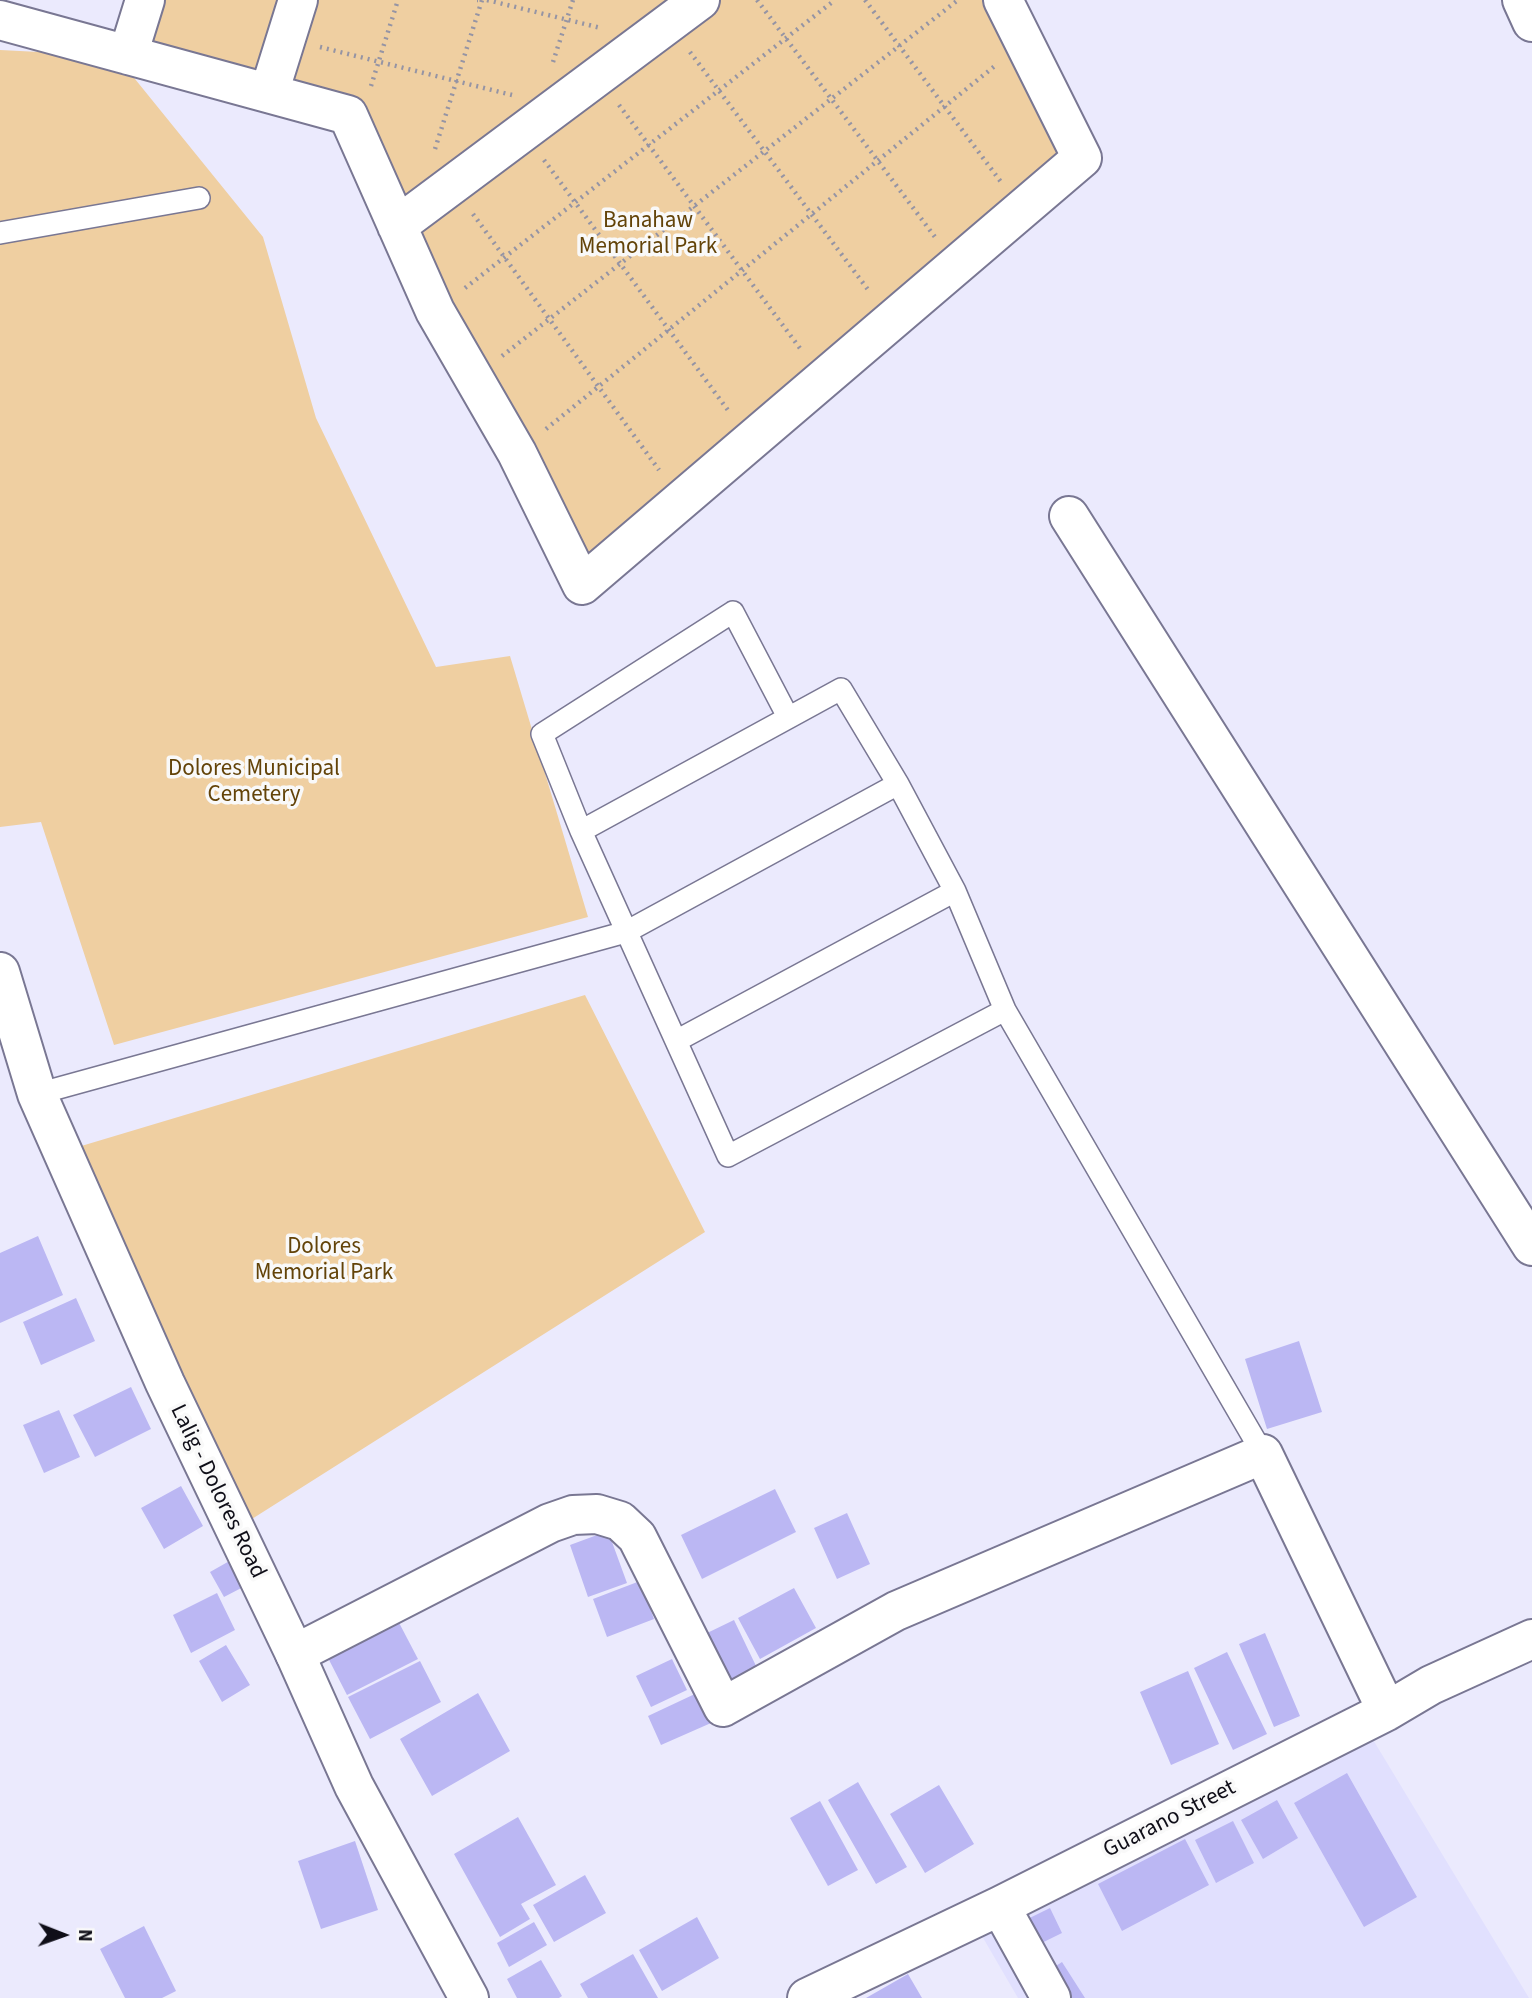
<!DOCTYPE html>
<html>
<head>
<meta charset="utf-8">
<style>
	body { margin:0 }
	#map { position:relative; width:1532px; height:1998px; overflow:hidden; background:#ebeafd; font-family:"Source Sans 3",sans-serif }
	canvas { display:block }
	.north { position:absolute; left:28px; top:1900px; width:70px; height:70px; -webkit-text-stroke:5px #f9f9f9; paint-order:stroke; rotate:91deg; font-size:19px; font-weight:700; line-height:28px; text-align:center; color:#0f0e18 }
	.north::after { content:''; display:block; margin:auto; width:24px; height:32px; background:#0f0e18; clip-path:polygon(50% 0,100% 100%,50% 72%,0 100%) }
</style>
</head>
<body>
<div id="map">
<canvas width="1532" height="1998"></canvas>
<div class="north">N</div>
</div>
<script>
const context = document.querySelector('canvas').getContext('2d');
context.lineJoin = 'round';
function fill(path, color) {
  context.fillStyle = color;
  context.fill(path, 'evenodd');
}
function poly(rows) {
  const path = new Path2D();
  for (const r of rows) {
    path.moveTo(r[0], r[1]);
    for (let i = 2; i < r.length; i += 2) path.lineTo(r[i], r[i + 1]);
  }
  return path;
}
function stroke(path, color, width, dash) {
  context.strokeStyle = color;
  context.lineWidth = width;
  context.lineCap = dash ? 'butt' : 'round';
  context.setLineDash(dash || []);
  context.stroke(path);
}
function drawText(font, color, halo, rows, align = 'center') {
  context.font = font + ' "Source Sans 3",sans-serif';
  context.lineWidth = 7;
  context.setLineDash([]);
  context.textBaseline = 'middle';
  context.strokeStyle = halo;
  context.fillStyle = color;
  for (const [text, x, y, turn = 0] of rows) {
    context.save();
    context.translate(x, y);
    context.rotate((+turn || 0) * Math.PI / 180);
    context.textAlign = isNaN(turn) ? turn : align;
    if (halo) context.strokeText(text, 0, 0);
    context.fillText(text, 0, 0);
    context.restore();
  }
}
fill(poly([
	[1372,1738,1529,1998,1018,1998,982,1936]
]), '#e1e0fe');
fill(poly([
	[135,0,1017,0,1097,165,580,599,341,127,118,58,263,237,316,418,436,667,510,656,588,917,114,1045,41,822,0,827,0,50,117,56],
	[585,995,705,1232,244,1524,78,1147]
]), '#efcfa1');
fill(poly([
	[38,1236,63,1295,0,1323,0,1253],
	[76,1298,95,1341,41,1365,23,1322],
	[1299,1341,1322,1412,1267,1429,1245,1359],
	[131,1387,151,1429,95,1457,73,1415],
	[59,1410,80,1457,44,1473,23,1425],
	[181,1486,203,1526,164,1549,141,1508],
	[775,1489,796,1532,702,1579,681,1535],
	[847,1513,870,1564,837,1579,814,1528],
	[608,1531,627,1583,588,1597,570,1545],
	[233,1559,247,1585,224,1597,210,1572],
	[640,1581,654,1619,607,1637,593,1599],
	[794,1588,816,1628,760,1659,738,1618],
	[217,1593,235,1630,191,1653,173,1615],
	[396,1617,418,1659,347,1695,326,1654],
	[734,1620,757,1668,725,1684,701,1636],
	[1265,1633,1300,1716,1274,1727,1239,1644],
	[226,1645,250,1685,222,1702,199,1661],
	[1227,1652,1267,1734,1233,1750,1194,1668],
	[672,1659,687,1690,651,1707,636,1676],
	[420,1661,441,1702,370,1739,348,1697],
	[1188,1671,1219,1744,1171,1765,1140,1692],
	[478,1693,510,1751,432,1796,400,1739],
	[697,1693,711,1723,661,1745,648,1716],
	[1347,1773,1417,1897,1364,1927,1294,1803],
	[858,1782,907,1867,876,1884,828,1800],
	[939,1785,974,1844,925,1873,890,1814],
	[1277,1800,1298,1838,1263,1859,1241,1820],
	[820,1801,858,1870,828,1886,790,1818],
	[518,1817,556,1885,521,1904,530,1919,500,1937,454,1854],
	[1233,1821,1254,1863,1216,1883,1195,1840],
	[1185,1839,1209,1885,1122,1931,1098,1884],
	[355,1841,378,1910,321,1929,298,1861],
	[585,1875,606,1913,554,1942,533,1905],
	[1050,1908,1062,1933,1007,1960,995,1935],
	[697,1917,719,1958,662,1991,639,1950],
	[534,1922,547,1945,509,1967,497,1943],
	[144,1926,176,1991,162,1998,125,1998,100,1949],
	[633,1954,658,1998,588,1998,580,1984],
	[541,1960,562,1996,559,1998,517,1998,507,1979],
	[1062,1962,1085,1998,1040,1998,1030,1983],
	[908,1974,922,1998,866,1998]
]), '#bbb7f3');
const lane = poly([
	[0,233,199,198],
	[788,717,733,612,542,734,581,831,728,1156,1005,1010],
	[581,831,841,689,898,784,955,891,1005,1010,1263,1454],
	[676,1041,955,891],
	[37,1094,626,932,898,784]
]);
const street = poly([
	[1522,0,1532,22],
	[0,20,348,115,435,311,517,453,582,585,1082,158,1003,0],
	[128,55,145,0],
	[269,93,298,0],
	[397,226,700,0],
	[1069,516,1532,1246],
	[295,1654,550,1523,573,1515,597,1514,620,1521,637,1537,723,1707,896,1611,1263,1454,1387,1711],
	[1000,1906,1051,1998],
	[807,1998,1000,1906,1387,1711,1431,1685,1532,1639]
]);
const secondary = poly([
	[0,972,37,1094,165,1383,295,1654,354,1786,469,1998]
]);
stroke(lane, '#797793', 24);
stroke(street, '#797793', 42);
stroke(secondary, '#797793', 42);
stroke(poly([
	[477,0,478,0],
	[487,0,601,28],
	[757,0,935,237],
	[865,0,1001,182],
	[320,47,512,95],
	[690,52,869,291],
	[553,62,573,0],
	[371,86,398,0],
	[619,105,802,351],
	[435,149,482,0],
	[544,160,730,413],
	[473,214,659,470],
	[465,288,835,0],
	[502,356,958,0],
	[546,429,996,65]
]), '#9594a4', 4.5, [2, 5]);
stroke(lane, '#fff', 21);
stroke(street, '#fff', 38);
stroke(secondary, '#fff', 38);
drawText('23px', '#634308', '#f9f9f9', [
	["Banahaw",648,222],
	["Memorial Park",648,248],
	["Dolores Municipal",254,770],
	["Cemetery",254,796],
	["Dolores",324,1248],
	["Memorial Park",324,1274]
]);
drawText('23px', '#0f0e18', '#f9f9f9', [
	["Lalig - Dolores Road",217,1492,64],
	["Guarano Street",1170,1820,-27]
]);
</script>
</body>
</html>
